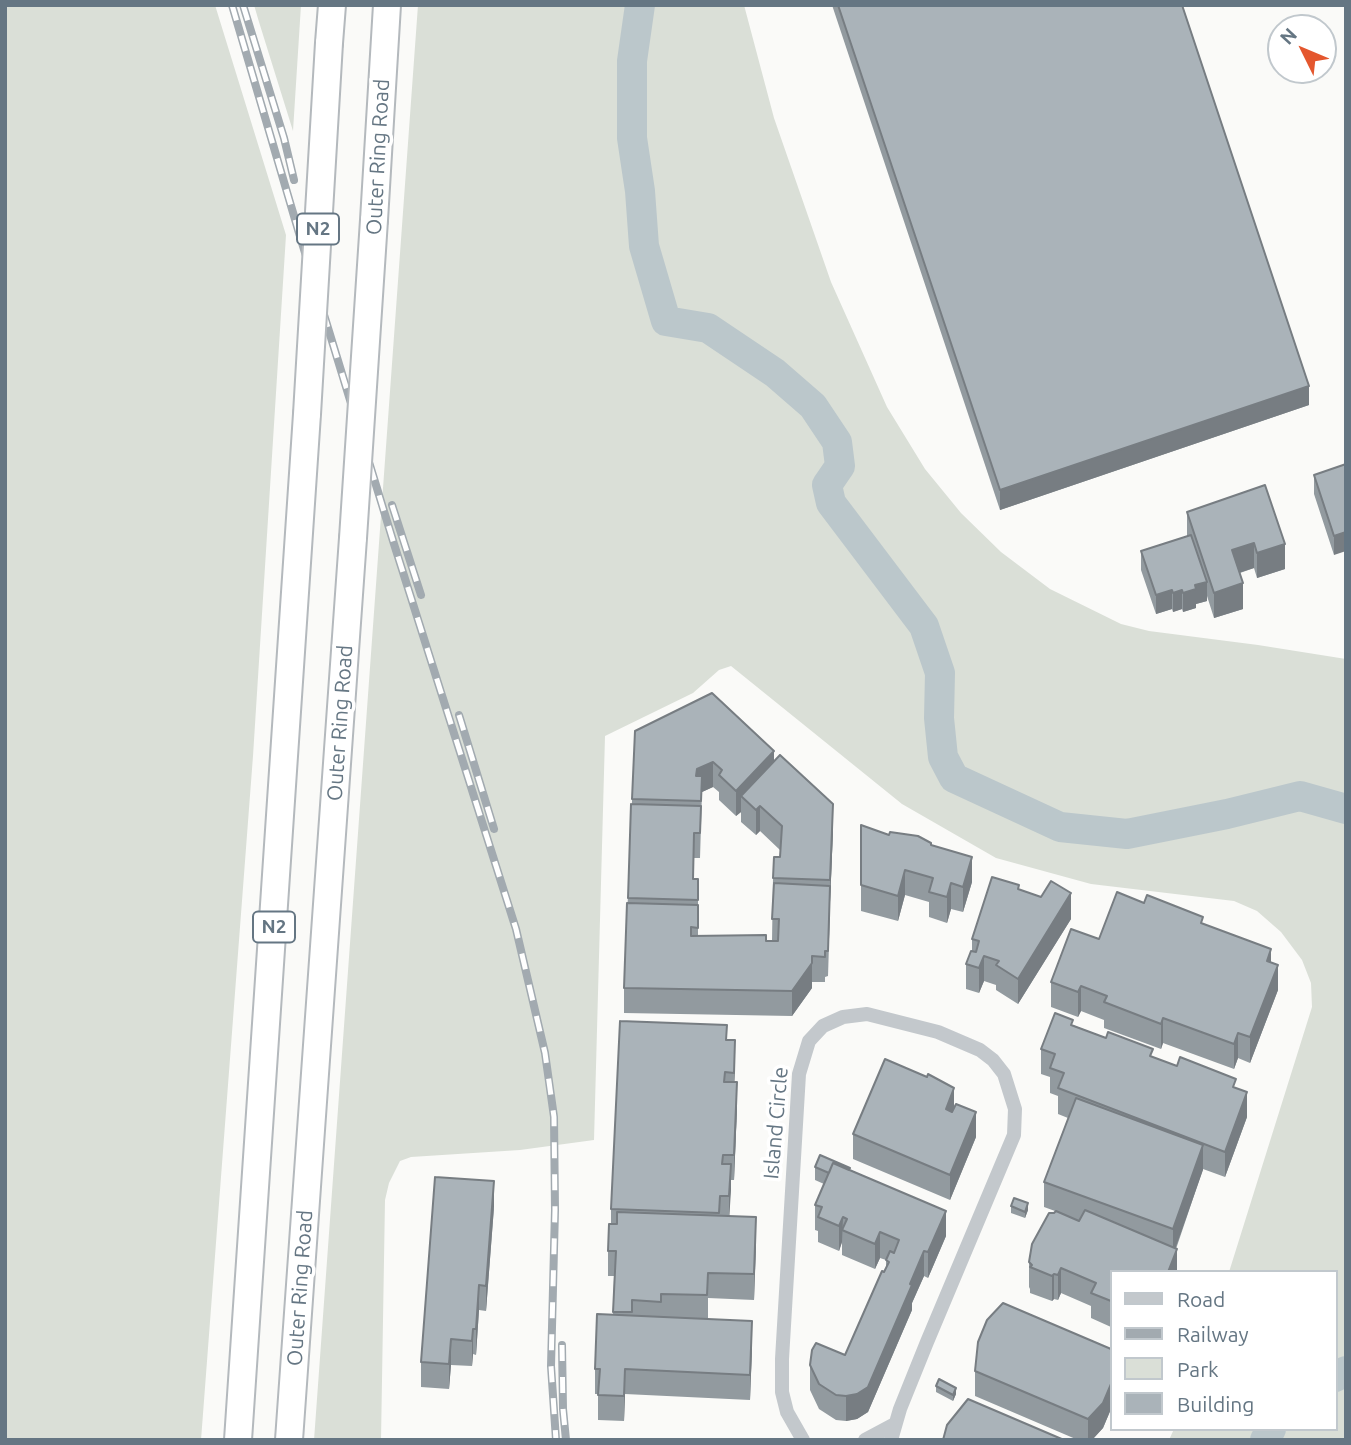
<!DOCTYPE html>
<html>
<head>
<meta charset="utf-8">
<style>
	body { margin:0 }
	#map { position:relative; width:1351px; height:1445px; overflow:hidden; background:#fafaf8; font-family:Ubuntu,sans-serif }
	canvas { display:block }
	.frame { position:absolute; inset:0; border:7px solid #657683; pointer-events:none }
	.legend { position:absolute; left:1110px; top:1270px; width:228px; height:161px; box-sizing:border-box; background:#fff; border:2px solid #c1c8cd; margin:0; padding:9px 12px; list-style:none; font-size:21px; color:#657683 }
	.legend li { display:flex; align-items:center; gap:14px; height:35px }
	.legend b { width:35px; border:2px solid #c1c8cd }
	.north { position:absolute; left:1267px; top:14px; width:70px; height:70px; box-sizing:border-box; background:#fff; border:2px solid #c1c8cd; border-radius:50%; rotate:313deg; font-size:19px; font-weight:700; line-height:28px; text-align:center; color:#657683 }
	.north::after { content:''; display:block; margin:auto; width:24px; height:32px; background:#e4572e; clip-path:polygon(50% 0,100% 100%,50% 72%,0 100%) }
</style>
</head>
<body>
<div id="map">
<canvas width="1351" height="1445"></canvas>
<div class="frame"></div>
<ul class="legend">
<li><b style="height:9px;background:#c3c8cc"></b>Road</li>
<li><b style="height:9px;background:#a2aab0"></b>Railway</li>
<li><b style="height:19px;background:#dadfd7"></b>Park</li>
<li><b style="height:19px;background:#aab3b9"></b>Building</li>
</ul>
<div class="north">N</div>
</div>
<script>
const context = document.querySelector('canvas').getContext('2d');
context.lineJoin = 'round';
function fill(path, color) {
  context.fillStyle = color;
  context.fill(path, 'evenodd');
}
function poly(rows) {
  const path = new Path2D();
  for (const r of rows) {
    path.moveTo(r[0], r[1]);
    for (let i = 2; i < r.length; i += 2) path.lineTo(r[i], r[i + 1]);
  }
  return path;
}
function stroke(path, color, width, dash) {
  context.strokeStyle = color;
  context.lineWidth = width;
  context.lineCap = dash ? 'butt' : 'round';
  context.setLineDash(dash || []);
  context.stroke(path);
}
function drawText(font, color, halo, rows, align = 'center') {
  context.font = font + ' Ubuntu,sans-serif';
  context.lineWidth = 7;
  context.setLineDash([]);
  context.textBaseline = 'middle';
  context.strokeStyle = halo;
  context.fillStyle = color;
  for (const [text, x, y, turn = 0] of rows) {
    context.save();
    context.translate(x, y);
    context.rotate((+turn || 0) * Math.PI / 180);
    context.textAlign = isNaN(turn) ? turn : align;
    if (halo) context.strokeText(text, 0, 0);
    context.fillText(text, 0, 0);
    context.restore();
  }
}
fill(poly([
	[5,5,215,5,286,235,253,756,201,1440,5,1440],
	[254,5,301,5,293,131,259,22],
	[418,5,744,5,774,118,831,282,887,407,925,469,961,513,1001,552,1050,589,1121,624,1149,631,1258,645,1346,659,1346,1440,1169,1440,1174,1429,1335,1429,1335,1272,1229,1272,1312,1007,1311,983,1302,960,1281,932,1257,911,1234,901,1091,884,996,858,902,804,731,666,719,670,693,693,605,736,594,1140,520,1150,411,1157,400,1161,389,1183,385,1200,381,1440,314,1440]
]), '#dadfd7');
stroke(poly([
	[640,5,632,61,632,138,640,191,644,246,666,321,708,328,775,373,813,406,837,442,840,466,827,485,831,503,924,626,940,673,939,718,943,757,954,778,1060,827,1127,834,1227,814,1300,796,1346,809],
	[1335,1377,1346,1371],
	[1265,1440,1271,1429]
]), '#bbc7cb', 30);
const highway = poly([
	[329,43,332,5],
	[374,220,387,5],
	[238,1440,307,414],
	[289,1440,353,538]
]);
stroke(highway, '#b4b9bd', 30);
stroke(poly([
	[803,1440,787,1412,782,1392,782,1359,799,1074,809,1041,823,1026,843,1017,867,1014,938,1032,980,1050,993,1060,1004,1074,1015,1109,1014,1135,927,1342,900,1409,891,1440],
	[865,1440,895,1424]
]), '#c3c8cc', 14);
stroke(highway, '#fff', 26);
const rail = poly([
	[232,5,299,233,394,544,516,929,545,1053,554,1117,555,1210,551,1366,556,1440],
	[243,5,284,138,294,180],
	[392,505,421,595],
	[459,715,494,829],
	[562,1345,563,1409,566,1440]
]);
stroke(rail, '#a2aab0', 8);
stroke(rail, '#fff', 5, [16]);
const highwayBridge = poly([
	[307,414,329,43],
	[353,538,374,220]
]);
stroke(highwayBridge, '#b4b9bd', 30, []);
stroke(highwayBridge, '#fff', 26);
fill(poly([
	[832,5,1182,5,1309,405,1000,510],
	[1346,464,1334,555,1314,494,1314,475],
	[1265,485,1285,569,1257,578,1254,568,1240,573,1243,609,1214,618,1207,596,1207,601,1196,604,1196,608,1183,612,1182,609,1173,612,1172,609,1156,614,1141,570,1141,551,1187,536,1187,512],
	[635,731,774,760,833,830,830,902,828,976,825,977,825,982,812,982,812,988,792,1016,624,1013,624,988],
	[713,787,719,792,719,800,736,816,741,812,741,822,756,835,760,831,780,850,780,857,773,878,772,941,698,936,698,879,694,879,694,858,700,858,702,792],
	[861,825,889,835,931,845,972,882,963,912,951,909,947,923,929,917,929,902,905,895,898,921,861,911],
	[1019,889,1071,919,1018,1004,996,990,996,985,984,981,979,993,966,989,966,964,972,951,972,939],
	[1203,924,1271,962,1278,990,1250,1063,1238,1058,1234,1069,1163,1043,1161,1049,1104,1028,1104,1020,1081,1011,1078,1017,1051,1007,1051,982,1099,939],
	[1073,1025,1153,1057,1236,1088,1247,1117,1225,1177,1203,1169,1176,1249,1177,1272,1111,1272,1111,1327,1091,1318,1091,1306,1061,1293,1058,1300,1054,1299,1052,1301,1030,1293,1030,1289,1029,1287,1029,1262,1055,1211,1044,1207,1044,1182,1068,1118,1058,1114,1058,1096,1050,1093,1050,1077,1041,1074,1041,1049],
	[727,1040,735,1066,734,1082,737,1108,734,1180,731,1180,729,1216,756,1242,754,1300,708,1298,708,1319,752,1346,750,1400,625,1394,624,1421,598,1420,598,1394,595,1394,595,1369,613,1315,614,1276,608,1276,608,1251,611,1224,611,1209],
	[954,1107,976,1137,950,1200,853,1159,853,1134],
	[815,1167,850,1170,946,1236,928,1278,924,1276,912,1303,912,1310,868,1412,857,1419,846,1421,836,1420,819,1409,810,1390,810,1365,845,1355,886,1268,886,1260,880,1258,875,1269,842,1255,842,1242,839,1251,818,1242,818,1231,815,1230,815,1205,824,1184,815,1180],
	[1011,1206,1028,1210,1025,1218,1011,1213],
	[494,1207,486,1311,479,1310,476,1355,473,1354,472,1366,451,1365,449,1389,421,1387,421,1362],
	[1111,1349,1111,1409,1103,1428,1092,1440,1078,1440,975,1396,975,1371],
	[936,1386,956,1394,953,1401,936,1392]
]), '#929a9f');
fill(poly([
	[1309,386,1309,405,1000,510,1000,490],
	[1346,532,1346,551,1334,555,1334,536],
	[1254,543,1254,568,1232,575,1232,550],
	[1285,544,1285,569,1257,578,1257,553],
	[1207,582,1207,601,1196,604,1196,608,1183,612,1183,593,1195,585],
	[1243,583,1243,609,1214,618,1214,593],
	[1172,590,1172,609,1156,614,1156,595],
	[1182,590,1182,609,1173,612,1173,593],
	[774,751,774,776,741,796,741,812,736,816,736,791],
	[713,762,713,787,702,792,701,827,702,792,697,795,697,769],
	[833,804,833,830,830,902,828,976,830,880],
	[760,806,760,831,756,835,756,810],
	[972,857,972,882,963,912,963,887],
	[905,870,905,895,898,921,898,896],
	[951,883,951,909,947,923,947,897],
	[1071,893,1071,919,1018,1004,1018,979],
	[1271,949,1271,975,1267,961],
	[812,956,812,988,792,1016,792,991],
	[984,956,984,981,979,993,979,968],
	[1278,965,1278,990,1250,1063,1250,1037],
	[1081,986,1081,1011,1078,1017,1078,992],
	[1163,1018,1163,1043,1161,1049,1161,1024],
	[1238,1033,1238,1058,1234,1069,1234,1044],
	[735,1040,735,1066,734,1098,734,1073],
	[737,1082,737,1108,734,1180,734,1155],
	[954,1088,954,1114,946,1109],
	[1247,1092,1247,1117,1225,1177,1225,1152],
	[976,1112,976,1137,950,1200,950,1175],
	[1203,1145,1203,1170,1173,1255,1173,1229],
	[731,1164,731,1190,729,1222,729,1196],
	[494,1181,494,1207,486,1311,486,1286],
	[1028,1203,1028,1210,1025,1218,1025,1212],
	[946,1211,946,1236,928,1278,928,1252],
	[756,1217,756,1242,754,1300,754,1274],
	[843,1217,842,1242,839,1251,839,1226],
	[880,1232,880,1258,875,1269,875,1244],
	[1177,1249,1177,1272,1168,1272],
	[924,1251,924,1276,912,1303,912,1310,868,1412,857,1419,846,1421,846,1396,910,1284],
	[1061,1268,1061,1293,1058,1300,1058,1275],
	[1054,1274,1054,1299,1052,1301,1052,1276],
	[479,1285,479,1310,476,1355,476,1329],
	[752,1321,752,1346,750,1400,750,1375],
	[473,1329,473,1354,472,1366,472,1341],
	[451,1339,451,1365,449,1389,449,1364],
	[625,1369,625,1394,624,1421,624,1396],
	[1111,1384,1111,1409,1103,1428,1092,1440,1088,1440,1088,1419],
	[956,1388,956,1394,953,1401,953,1395]
]), '#777d82');
const building = poly([
	[838,5,1182,5,1309,386,1000,490,838,5],
	[1346,464,1346,532,1334,536,1314,475,1346,464],
	[1265,485,1285,544,1257,553,1254,543,1232,550,1243,583,1214,593,1187,512,1265,485],
	[1191,535,1207,582,1195,585,1196,589,1183,593,1182,590,1173,593,1172,590,1156,595,1141,551,1191,535],
	[712,693,774,751,736,791,719,775,722,770,713,762,697,769,696,776,702,776,701,801,632,799,635,731,712,693],
	[780,755,833,804,830,880,773,878,774,857,780,857,782,826,760,806,756,810,741,796,780,755],
	[631,804,701,806,700,833,694,833,693,879,698,879,698,900,628,898,631,804],
	[861,825,889,835,890,832,918,836,931,843,931,845,972,857,963,887,951,883,947,897,929,892,933,878,905,870,898,896,861,885,861,825],
	[992,877,1019,885,1018,889,1041,897,1051,881,1071,893,1018,979,996,965,999,961,984,956,979,968,966,964,971,951,976,952,979,941,972,939,992,877],
	[774,883,830,886,828,951,825,951,825,957,812,956,812,963,792,991,624,988,627,903,698,905,698,928,691,927,691,936,766,935,766,941,778,941,779,919,772,919,774,883],
	[1117,892,1144,903,1147,895,1203,917,1201,923,1271,949,1267,961,1278,965,1250,1037,1238,1033,1234,1044,1163,1018,1161,1024,1104,1002,1107,996,1081,986,1078,992,1051,982,1071,929,1099,939,1117,892],
	[1055,1013,1073,1020,1071,1025,1106,1038,1108,1032,1153,1049,1150,1056,1177,1066,1180,1057,1236,1079,1233,1087,1247,1092,1225,1152,1058,1088,1064,1073,1050,1068,1055,1054,1041,1049,1055,1013],
	[620,1021,727,1025,726,1040,735,1040,734,1073,725,1072,724,1082,737,1082,734,1155,723,1155,722,1164,731,1164,729,1196,720,1196,719,1213,611,1209,620,1021],
	[885,1059,927,1077,928,1074,954,1088,946,1109,952,1112,956,1104,976,1112,950,1175,853,1134,885,1059],
	[1076,1098,1203,1145,1173,1229,1044,1182,1076,1098],
	[820,1155,850,1168,849,1170,833,1163,829,1173,815,1167,820,1155],
	[833,1163,946,1211,928,1252,924,1251,910,1284,912,1285,868,1387,857,1394,846,1396,836,1395,819,1384,810,1365,812,1350,816,1343,845,1355,882,1271,884,1272,889,1262,886,1260,890,1251,894,1253,899,1240,880,1232,875,1244,842,1230,847,1219,843,1217,839,1226,818,1217,822,1207,815,1205,833,1163],
	[435,1177,494,1181,486,1286,479,1285,476,1329,473,1329,472,1341,451,1339,449,1364,421,1362,435,1177],
	[1014,1198,1028,1203,1025,1212,1011,1206,1014,1198],
	[1085,1210,1177,1249,1168,1272,1111,1272,1111,1301,1091,1293,1096,1283,1061,1268,1058,1275,1054,1274,1052,1276,1030,1267,1032,1265,1029,1262,1032,1244,1049,1213,1054,1213,1056,1211,1079,1221,1085,1210],
	[617,1212,756,1217,754,1274,708,1273,707,1295,661,1294,661,1302,632,1300,632,1312,613,1312,616,1251,608,1251,609,1224,617,1224,617,1212],
	[1003,1303,1111,1349,1111,1384,1103,1403,1088,1419,975,1371,978,1342,987,1320,1003,1303],
	[597,1314,752,1321,750,1375,625,1369,624,1396,598,1395,600,1369,595,1369,597,1314],
	[939,1379,956,1388,953,1395,936,1386,939,1379],
	[968,1399,1064,1440,943,1440,947,1425,968,1399]
]);
fill(building, '#aab3b9');
stroke(building, '#777d82', 2);
for (const [x, y, w] of [
	[318,229,42],
	[274,927,42]
]) {
  const box = new Path2D();
  box.roundRect(x - w / 2, y - 15.5, w, 31, 5);
  context.fillStyle = '#fff';
  context.fill(box);
  stroke(box, '#657683', 2);
}
drawText('bold 19px', '#657683', null, [
	["N2",318,229],
	["N2",274,927]
]);
drawText('21px', '#657683', '#fff', [
	["Outer Ring Road",378,157,-87],
	["Outer Ring Road",340,723,-86],
	["Island Circle",776,1123,-85],
	["Outer Ring Road",300,1288,-86]
]);
</script>
</body>
</html>
